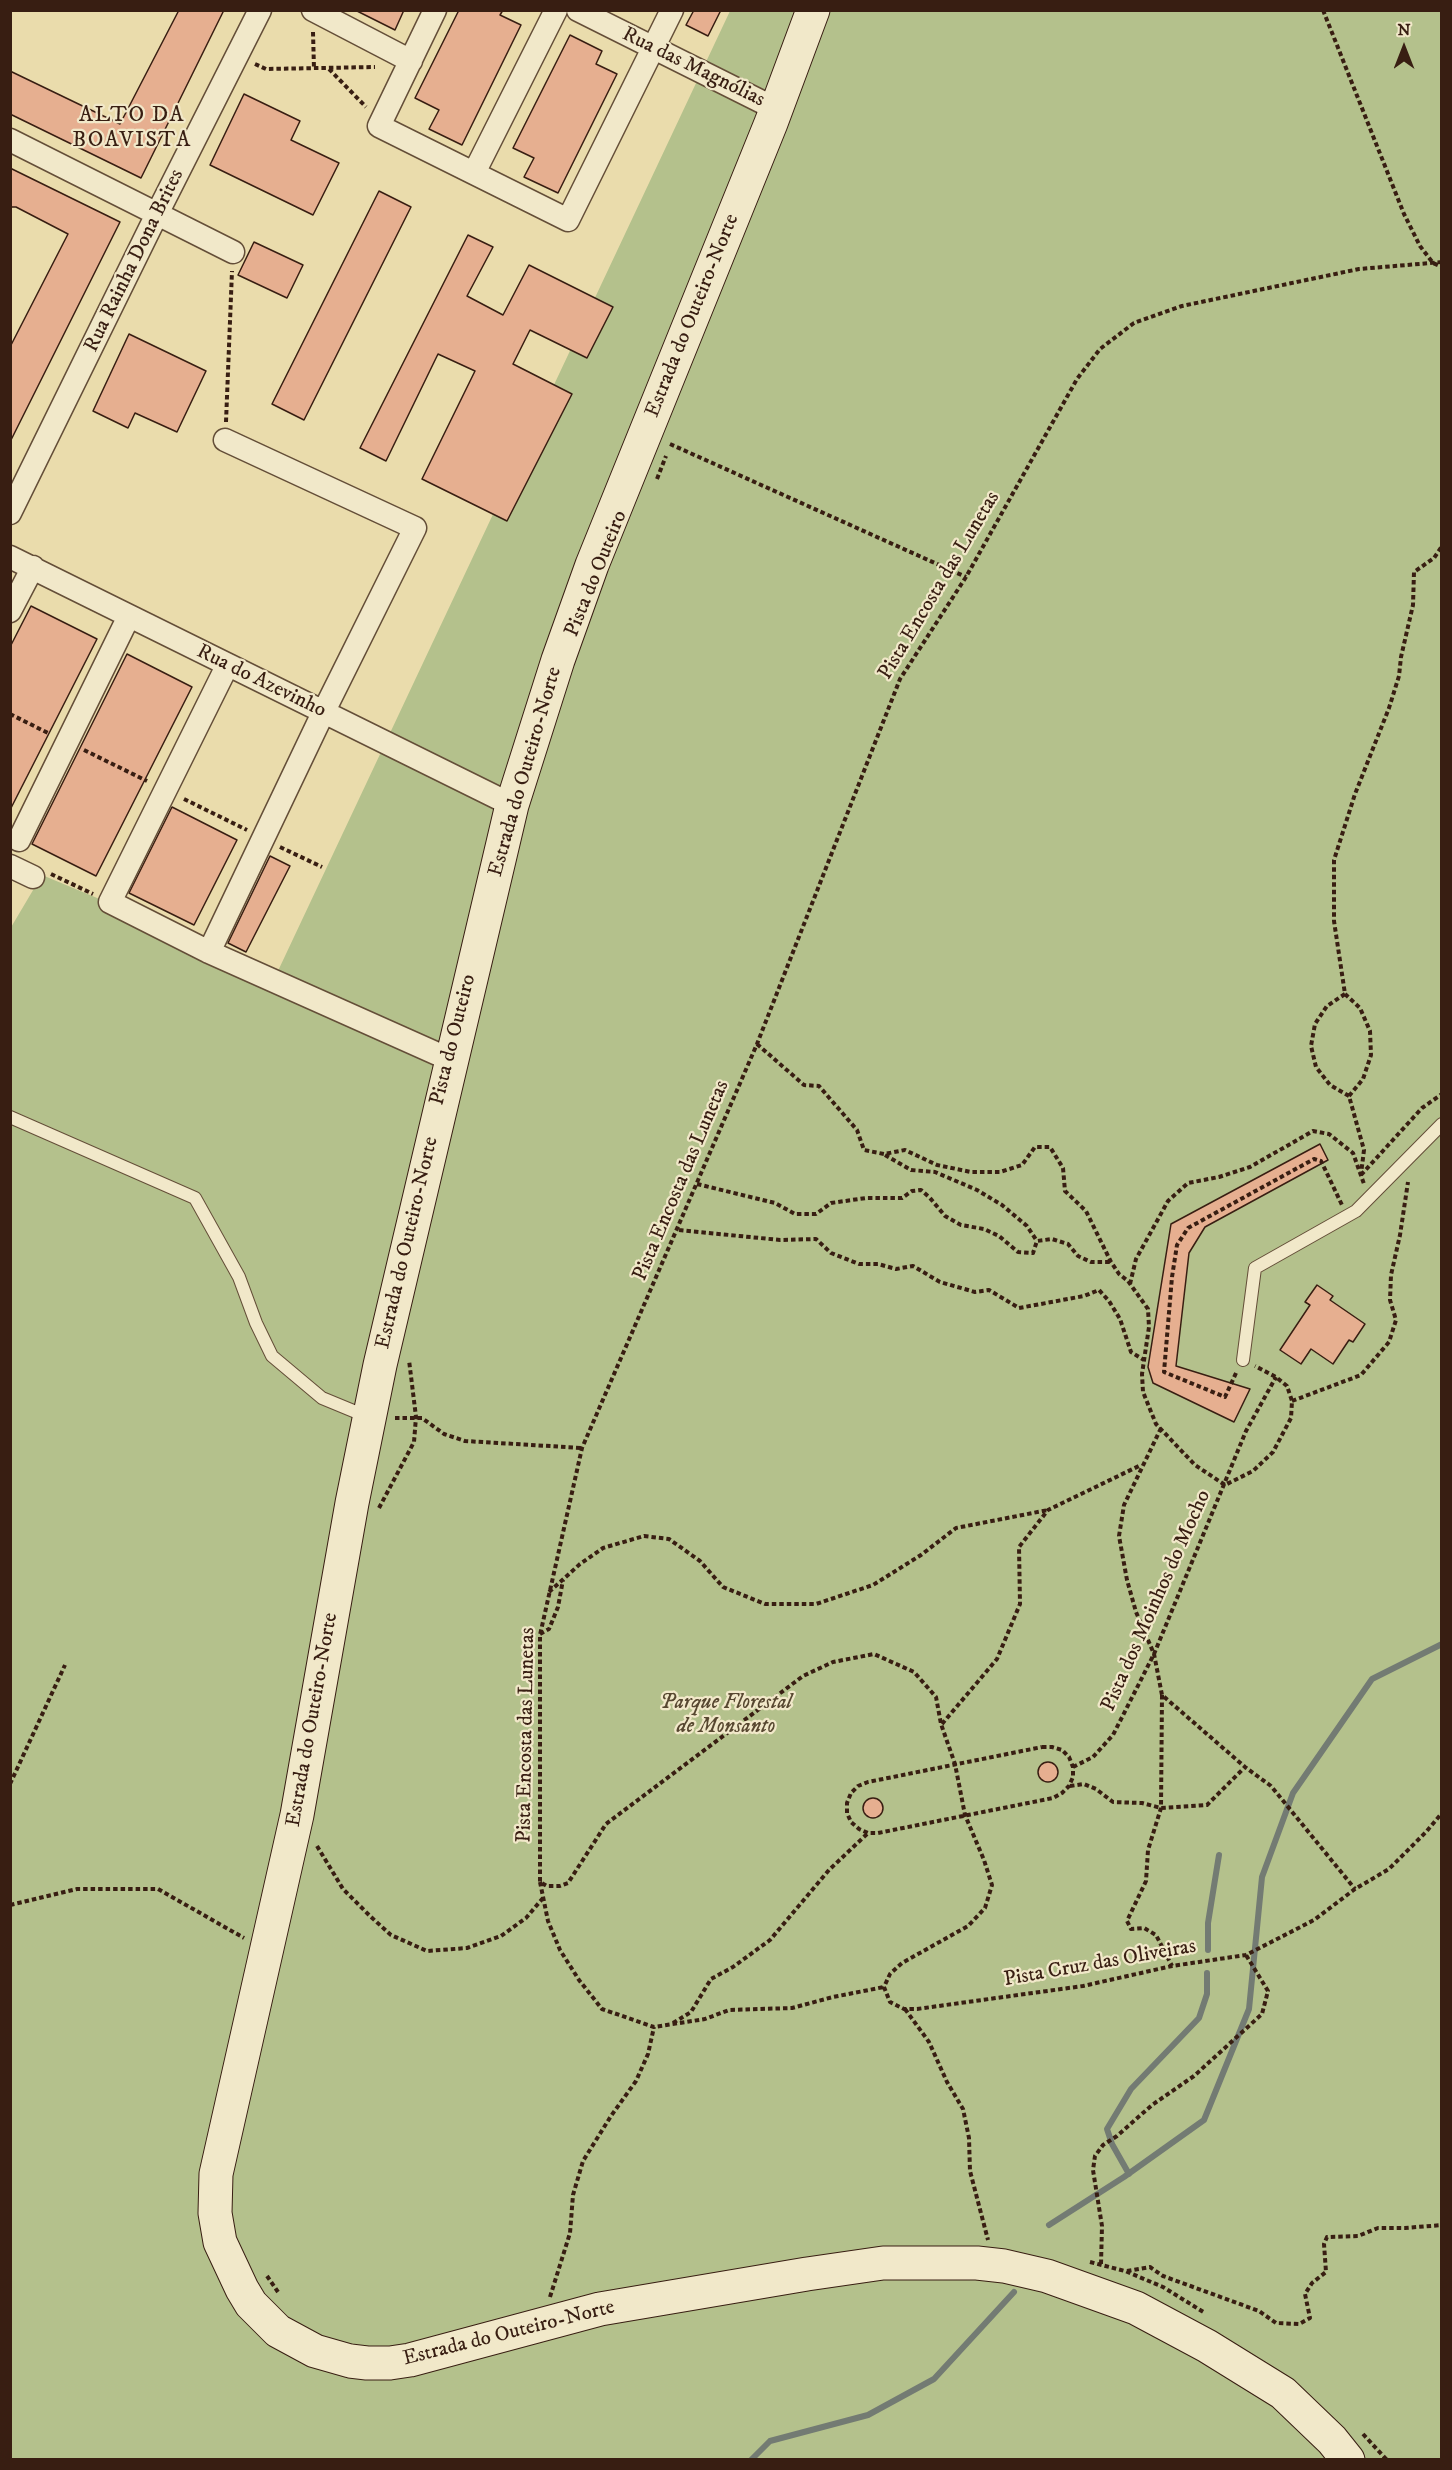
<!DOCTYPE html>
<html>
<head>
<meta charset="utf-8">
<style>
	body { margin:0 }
	#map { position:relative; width:1452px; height:2470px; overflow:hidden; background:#eadcac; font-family:"IM FELL DW Pica",serif }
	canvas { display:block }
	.frame { position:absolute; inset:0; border:12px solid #381e12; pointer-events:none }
	.north { position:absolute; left:1374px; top:18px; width:60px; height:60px; -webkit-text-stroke:4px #f1e8c9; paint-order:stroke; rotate:0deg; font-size:16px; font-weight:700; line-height:24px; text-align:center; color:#381e12 }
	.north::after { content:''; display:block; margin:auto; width:21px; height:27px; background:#381e12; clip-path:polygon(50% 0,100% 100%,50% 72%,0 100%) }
</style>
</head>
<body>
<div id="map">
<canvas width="1452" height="2470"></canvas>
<div class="frame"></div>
<div class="north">N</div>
</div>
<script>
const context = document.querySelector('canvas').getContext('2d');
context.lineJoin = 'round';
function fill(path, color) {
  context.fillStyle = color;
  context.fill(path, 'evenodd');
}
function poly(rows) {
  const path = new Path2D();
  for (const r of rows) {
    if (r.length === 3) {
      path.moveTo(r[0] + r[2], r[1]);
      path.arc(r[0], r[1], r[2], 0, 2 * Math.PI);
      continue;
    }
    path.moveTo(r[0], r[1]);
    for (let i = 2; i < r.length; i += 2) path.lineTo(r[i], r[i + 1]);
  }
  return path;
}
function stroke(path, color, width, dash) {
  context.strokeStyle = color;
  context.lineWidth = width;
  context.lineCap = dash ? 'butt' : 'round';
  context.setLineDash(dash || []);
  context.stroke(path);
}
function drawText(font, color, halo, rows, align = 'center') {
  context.font = font + ' "IM FELL DW Pica",serif';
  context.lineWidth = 4.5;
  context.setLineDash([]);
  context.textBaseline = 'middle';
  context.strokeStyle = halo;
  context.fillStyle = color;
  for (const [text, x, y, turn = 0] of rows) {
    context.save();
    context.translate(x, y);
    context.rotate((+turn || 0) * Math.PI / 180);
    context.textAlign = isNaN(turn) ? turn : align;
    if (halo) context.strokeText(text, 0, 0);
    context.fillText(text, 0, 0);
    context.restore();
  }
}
fill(poly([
	[730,11,1441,11,1441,2459,11,2460,10,929,42,875,277,973]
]), '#b4c18c');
stroke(poly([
	[1208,1950,1208,1923,1219,1855],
	[1129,2174,1112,2144,1107,2129,1131,2089,1199,2018,1207,1994,1207,1973],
	[1049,2225,1124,2177,1204,2120,1249,2009,1262,1877,1293,1793,1372,1679,1442,1644],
	[751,2460,770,2441,868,2415,934,2379,1014,2292]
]), '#737b73', 6);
const building = poly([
	[179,10,224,10,141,178,10,114,10,71,120,124,179,10],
	[355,10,404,10,395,30,355,10],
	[459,10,503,10,500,15,521,25,462,145,429,129,439,110,415,98,459,10],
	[694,10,721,10,708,36,686,25,694,10],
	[570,35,602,51,596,64,617,74,558,193,524,177,534,158,513,148,570,35],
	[244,94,300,121,291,140,339,163,313,215,210,165,244,94],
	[10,168,120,222,10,442,10,347,68,234,16,207,10,207,10,168],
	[379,191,411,207,304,420,272,404,379,191],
	[468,235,493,247,467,296,503,315,529,265,613,307,587,358,530,330,513,364,572,394,507,521,422,479,475,371,438,354,386,461,360,448,468,235],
	[254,242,303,265,287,298,238,275,254,242],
	[129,334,206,371,177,432,135,413,128,428,93,411,129,334],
	[31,606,97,639,10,810,10,647,31,606],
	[127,654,192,687,96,876,32,844,127,654],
	[172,807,237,840,194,925,129,893,172,807],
	[270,856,290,866,246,952,228,943,270,856],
	[1320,1144,1328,1160,1205,1227,1189,1253,1176,1366,1250,1389,1234,1422,1153,1383,1148,1367,1171,1224,1320,1144],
	[1317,1285,1333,1296,1330,1300,1365,1324,1353,1342,1349,1340,1333,1364,1311,1349,1301,1364,1280,1350,1310,1305,1305,1302,1317,1285],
	[1048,1772,10],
	[873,1808,10]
]);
fill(building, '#e6af90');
stroke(building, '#381e12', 1.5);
const lane = poly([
	[10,1117,195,1198,239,1277,256,1323,272,1356,322,1398,368,1417],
	[1243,1360,1255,1268,1356,1211,1442,1124]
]);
const street = poly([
	[313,10,411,61],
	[435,10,379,126,568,220,672,10],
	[578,10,776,109],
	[10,140,233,252],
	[474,173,556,10],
	[10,513,157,214,260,10],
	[10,557,512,805],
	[10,611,33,567],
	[227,666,110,902,209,952,451,1060],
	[19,840,129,616],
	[10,866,33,877],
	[209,952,323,713,415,528,225,440]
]);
const secondary = poly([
	[813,10,771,123,592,565,558,660,512,805,380,1365,352,1503,297,1815,216,2174,215,2213,220,2242,242,2289,251,2304,278,2331,315,2351,350,2361,367,2363,390,2363,410,2360,600,2309,807,2274,883,2263,977,2263,1004,2266,1047,2276,1136,2308,1207,2346,1283,2393,1332,2440,1348,2460]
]);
stroke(lane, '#644e38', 14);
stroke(street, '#644e38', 25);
stroke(secondary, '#381e12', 35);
stroke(poly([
	[1323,10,1404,214,1420,246,1433,263,1442,267],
	[313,32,314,69],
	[255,64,266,69,375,67],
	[329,69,366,107],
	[1442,262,1359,269,1182,306,1134,323,1100,349,1077,379,966,577,900,679,757,1044,582,1448,540,1635,540,1882,547,1886,560,1886,568,1883,606,1824,803,1676,833,1662,874,1654,914,1672,936,1697,941,1724,955,1764,965,1815,984,1860,992,1885,985,1908,968,1926,902,1963,890,1974,884,1987,890,2002,904,2009,917,2009,1083,1986,1172,1966,1246,1955,1314,1920,1355,1889,1389,1869,1426,1832,1442,1813],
	[1442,381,1442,409],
	[226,422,232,271],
	[670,444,966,577],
	[657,479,666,456],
	[10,714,50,734],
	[84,750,147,781],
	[184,799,247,830],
	[280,847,322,867],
	[51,874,93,894],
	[1345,994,1327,1006,1315,1024,1311,1046,1316,1067,1330,1085,1349,1096,1364,1150,1361,1174],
	[757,1044,804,1085,819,1086,857,1130,864,1150,884,1154,905,1150,937,1165,971,1172,1000,1172,1022,1165,1035,1147,1050,1147,1063,1168,1065,1191,1086,1211,1111,1262,1119,1274,1128,1281,1148,1309,1149,1327,1142,1374,1143,1392,1156,1424,1195,1465,1225,1485,1253,1471,1273,1452,1291,1418,1292,1401,1287,1386,1276,1377,1255,1366],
	[1349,1096,1363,1079,1371,1055,1370,1031,1360,1008,1345,994,1334,921,1334,860,1355,794,1389,708,1399,676,1401,657,1413,605,1414,572,1434,558,1442,546],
	[885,1155,911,1170,935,1172,977,1190,1002,1205,1027,1226,1037,1241],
	[1361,1175,1422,1108,1442,1094],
	[697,1184,775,1203,795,1214,816,1214,831,1203,866,1198,902,1198,912,1191,921,1190,930,1198,945,1216,961,1225,984,1229,999,1236,1018,1252,1033,1253,1037,1241,1052,1239,1068,1244,1078,1256,1091,1262,1111,1262],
	[679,1230,780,1240,816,1239,831,1253,859,1264,878,1264,896,1269,913,1266,940,1282,975,1292,989,1290,1019,1308,1084,1296,1099,1290,1109,1301,1120,1319,1131,1352,1144,1360],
	[1130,1284,1136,1259,1168,1201,1188,1183,1219,1177,1250,1167,1313,1131,1329,1134,1353,1153,1364,1184],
	[1236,1373,1225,1397,1164,1372,1172,1277,1177,1245,1188,1228,1314,1159,1321,1161,1342,1205],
	[1292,1401,1361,1375,1389,1342,1396,1320,1390,1300,1391,1275,1400,1235,1408,1182],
	[395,1418,422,1418,444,1434,465,1441,582,1448],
	[1161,1428,1124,1505,1119,1536,1127,1580,1136,1612,1154,1654,1162,1695,1245,1767,1271,1786,1355,1889],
	[379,1508,414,1442,416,1417,409,1360],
	[549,1592,580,1564,603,1548,644,1536,669,1539,700,1561,723,1587,765,1604,816,1604,873,1585,921,1555,956,1528,1048,1510],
	[540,1634,549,1629,558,1607,563,1580],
	[1162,1695,1161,1808,1148,1850,1146,1881,1127,1921,1131,1929,1144,1928,1156,1935,1172,1966],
	[942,1724,997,1659,1020,1604,1019,1547,1048,1510,1141,1465],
	[1042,1747,1052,1747,1062,1750,1069,1757,1073,1767,1073,1777,1069,1786,1062,1793,1053,1798,878,1833,868,1833,859,1829,851,1822,847,1813,847,1803,851,1793,858,1786,868,1782,1042,1747],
	[1073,1767,1093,1757,1113,1735,1154,1654,1246,1431,1276,1377],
	[10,1784,65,1665],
	[1070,1786,1084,1784,1096,1789,1113,1802,1142,1803,1161,1808,1207,1805,1245,1767],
	[317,1846,343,1889,371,1917,391,1935,427,1951,467,1948,501,1936,526,1918,543,1898],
	[540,1882,548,1921,560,1950,579,1980,602,2009,654,2027,705,2019,729,2010,792,2008,833,1997,884,1987],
	[10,1905,77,1889,158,1889,244,1938],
	[905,2009,929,2042,947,2082,963,2109,969,2138,970,2171,988,2240],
	[673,2023,691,2012,711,1979,733,1967,770,1940,829,1870,868,1833],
	[1090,2262,1125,2271,1163,2287,1205,2313],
	[1101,2264,1102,2226,1093,2170,1095,2156,1103,2145,1117,2136,1152,2105,1194,2076,1262,2014,1268,1991,1246,1955],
	[1127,2271,1150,2267,1163,2276,1259,2311,1276,2323,1299,2324,1310,2318,1305,2294,1312,2283,1326,2272,1324,2244,1327,2237,1358,2236,1378,2228,1405,2228,1442,2225],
	[267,2276,278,2292],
	[550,2297,570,2233,573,2195,583,2161,611,2116,636,2081,648,2054,654,2027],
	[1363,2434,1387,2460]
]), '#381e12', 4, [4.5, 3]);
stroke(lane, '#f1e8c9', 12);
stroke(street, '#f1e8c9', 22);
stroke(secondary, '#f1e8c9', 33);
drawText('21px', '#381e12', '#f1e8c9', [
	["Rua das Magnólias",693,68,26],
	["Rua Rainha Dona Brites",135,261,-64],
	["Estrada do Outeiro-Norte",693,316,-68],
	["Pista do Outeiro",597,574,-68],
	["Pista Encosta das Lunetas",940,586,-59],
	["Rua do Azevinho",261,682,26],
	["Estrada do Outeiro-Norte",526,772,-74],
	["Pista do Outeiro",454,1040,-76],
	["Pista Encosta das Lunetas",682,1181,-67],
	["Estrada do Outeiro-Norte",408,1243,-77],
	["Pista dos Moinhos do Mocho",1157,1601,-66],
	["Estrada do Outeiro-Norte",313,1720,-80],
	["Pista Encosta das Lunetas",527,1735,-89],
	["Pista Cruz das Oliveiras",1100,1964,-10],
	["Estrada do Outeiro-Norte",509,2334,-14]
]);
drawText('italic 21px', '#574730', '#f1e8c9', [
	["Parque Florestal",726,1704],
	["de Monsanto",726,1728]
]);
context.letterSpacing = '1.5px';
drawText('22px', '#381e12', '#f1e8c9', [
	["ALTO DA",132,116],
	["BOAVISTA",132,141]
]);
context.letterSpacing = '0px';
</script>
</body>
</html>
